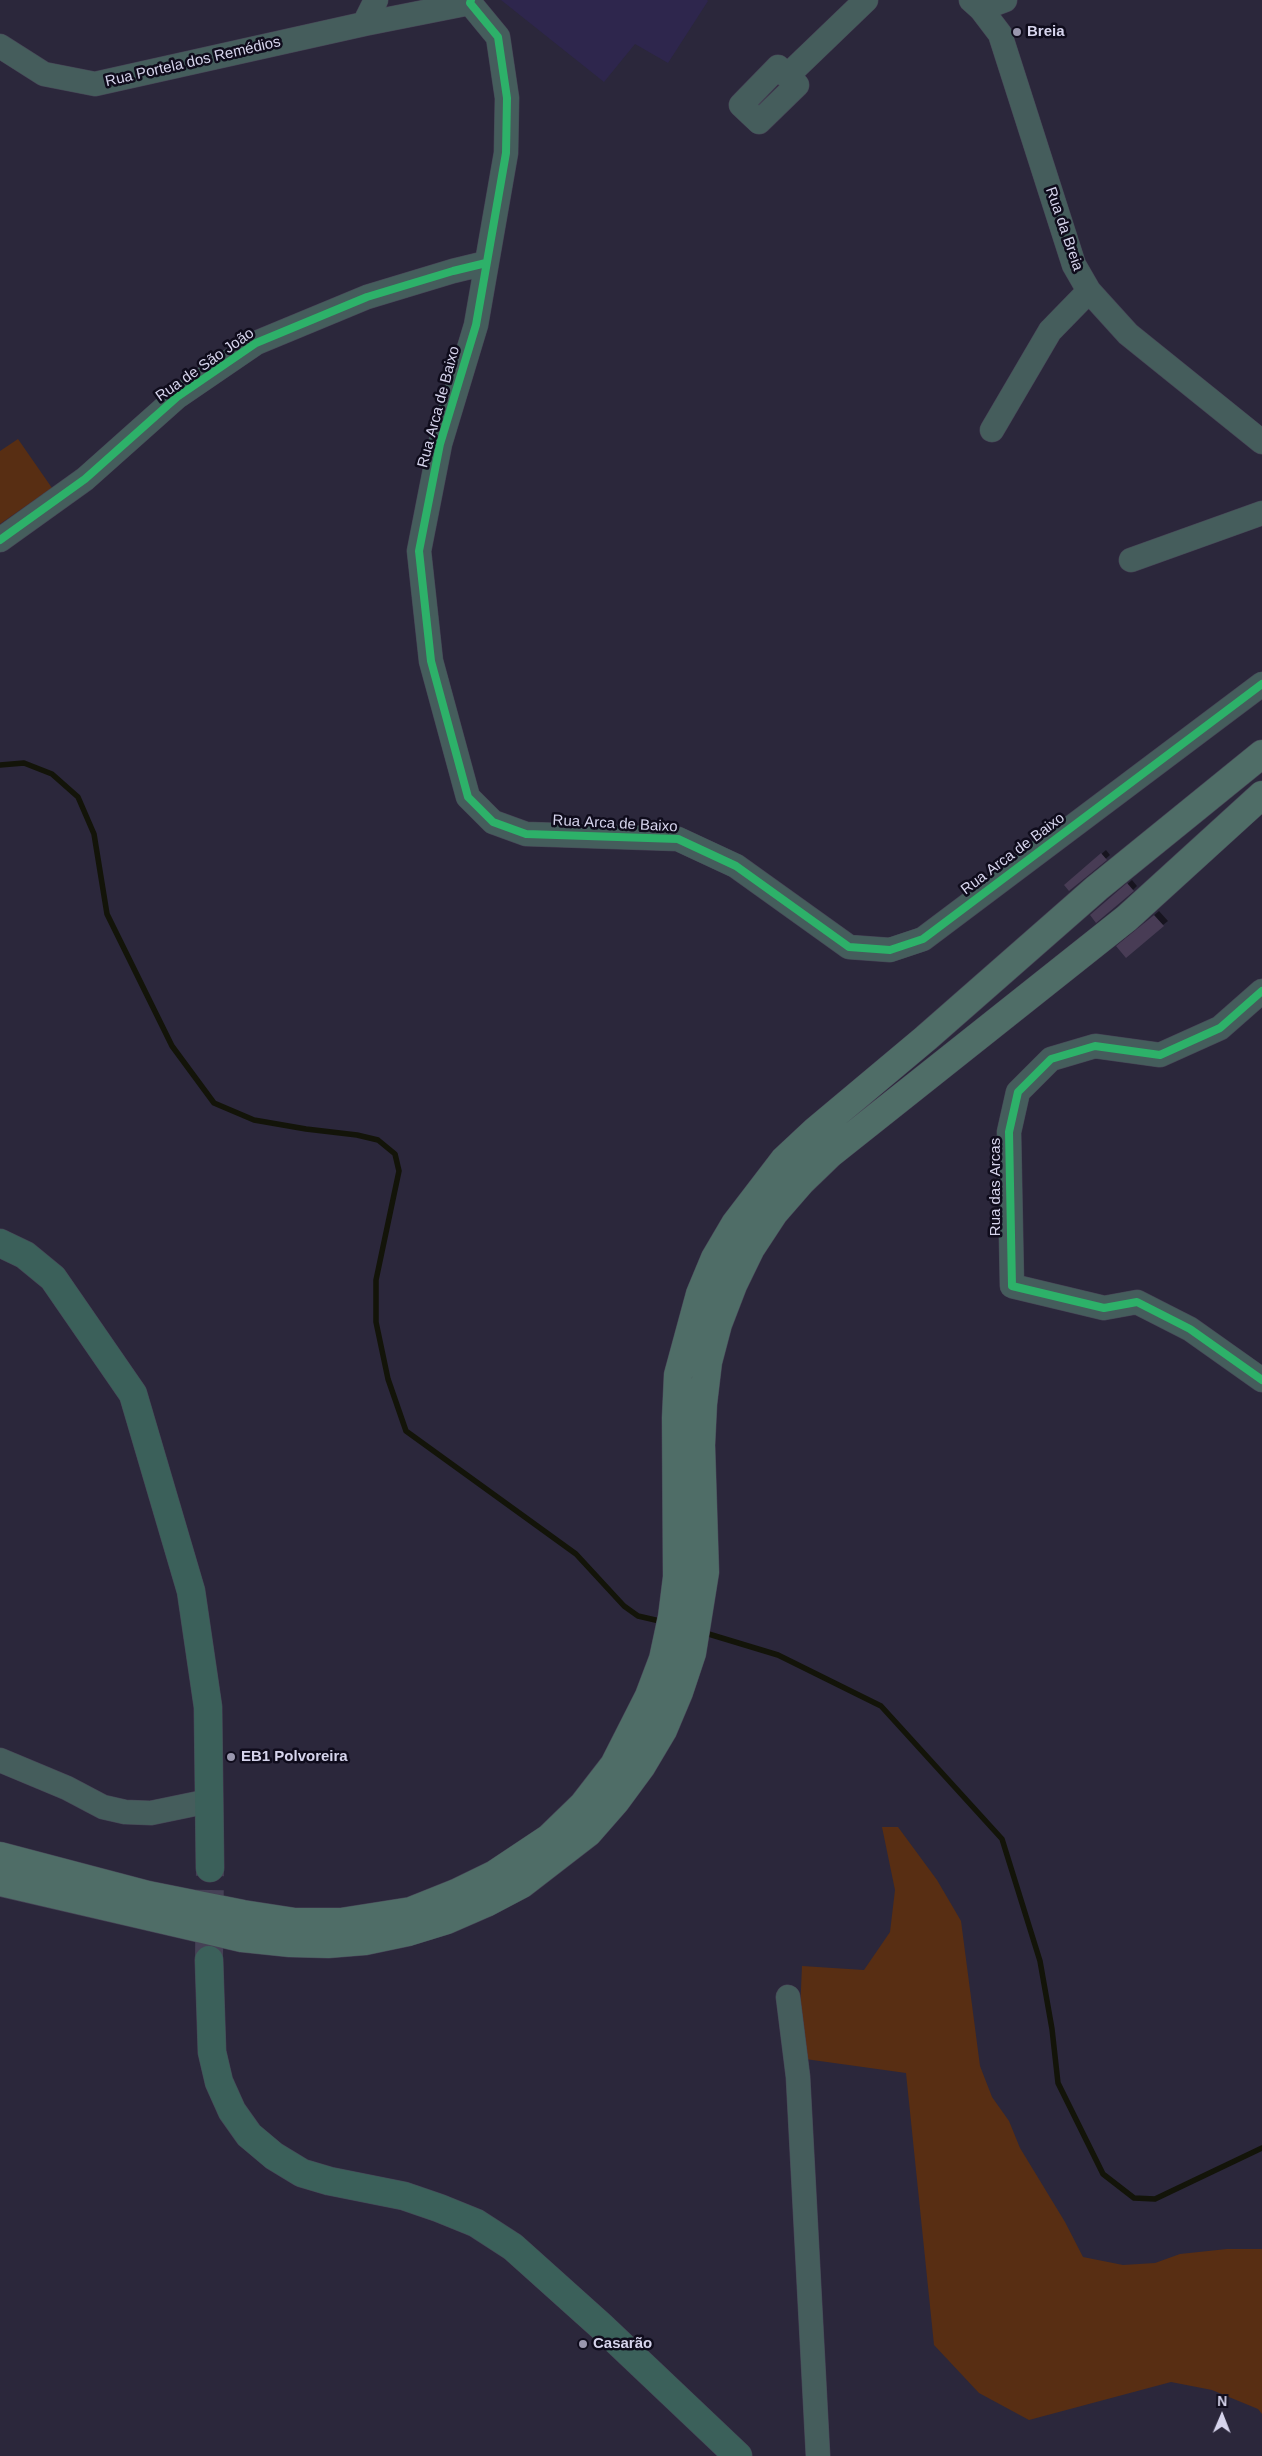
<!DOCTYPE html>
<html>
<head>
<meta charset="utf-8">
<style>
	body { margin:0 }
	#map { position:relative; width:1262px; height:2456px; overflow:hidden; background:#2b273b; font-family:Arial,sans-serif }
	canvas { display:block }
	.north { position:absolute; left:1197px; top:2391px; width:50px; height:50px; -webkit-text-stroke:4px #0f0c1c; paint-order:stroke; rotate:1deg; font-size:14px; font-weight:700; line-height:20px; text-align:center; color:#d6d4ec }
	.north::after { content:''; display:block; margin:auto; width:18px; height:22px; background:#d6d4ec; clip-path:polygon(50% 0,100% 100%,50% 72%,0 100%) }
</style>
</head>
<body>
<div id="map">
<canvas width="1262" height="2456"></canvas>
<div class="north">N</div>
</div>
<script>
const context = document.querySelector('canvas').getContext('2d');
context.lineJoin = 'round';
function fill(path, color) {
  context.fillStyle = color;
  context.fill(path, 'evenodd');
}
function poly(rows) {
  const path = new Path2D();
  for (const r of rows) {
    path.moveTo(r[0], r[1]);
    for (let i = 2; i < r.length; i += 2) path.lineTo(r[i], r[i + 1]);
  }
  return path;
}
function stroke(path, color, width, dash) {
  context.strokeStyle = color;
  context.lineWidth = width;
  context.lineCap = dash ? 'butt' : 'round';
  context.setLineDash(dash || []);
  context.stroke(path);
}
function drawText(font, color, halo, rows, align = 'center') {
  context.font = font + ' Arial,sans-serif';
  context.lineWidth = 5;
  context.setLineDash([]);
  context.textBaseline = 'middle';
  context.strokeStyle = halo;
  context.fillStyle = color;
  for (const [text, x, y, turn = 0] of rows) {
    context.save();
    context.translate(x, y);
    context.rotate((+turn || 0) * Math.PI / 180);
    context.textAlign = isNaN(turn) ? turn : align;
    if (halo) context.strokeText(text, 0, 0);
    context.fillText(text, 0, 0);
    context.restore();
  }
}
fill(poly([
	[501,0,707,0,708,1,668,63,635,44,604,82]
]), '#2e264d');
fill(poly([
	[18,439,52,488,0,524,0,451],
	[882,1827,898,1827,937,1880,961,1921,980,2066,992,2097,1009,2121,1020,2148,1065,2222,1083,2257,1123,2265,1155,2263,1180,2254,1227,2249,1262,2249,1262,2414,1258,2409,1212,2390,1171,2382,1029,2420,979,2393,934,2345,906,2073,798,2058,802,1966,864,1970,890,1932,895,1890]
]), '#582e13');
fill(poly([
	[1106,850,1110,855,1070,890,1070,881],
	[1132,880,1137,886,1133,890,1096,911],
	[1159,911,1168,921,1163,925,1122,942]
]), '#0007');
stroke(poly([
	[0,765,24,763,52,774,78,797,94,834,107,914,172,1046,214,1103,254,1120,306,1129,357,1135,378,1140,395,1154,399,1171,376,1280,376,1322,388,1379,406,1431,576,1554,624,1606,638,1616,664,1622],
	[702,1632,778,1655,881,1706,1002,1839,1040,1961,1052,2029,1058,2083,1103,2174,1134,2198,1155,2199,1262,2148]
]), '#131409', 5.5);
fill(poly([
	[1101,853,1107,860,1069,891,1064,885],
	[1127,883,1134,891,1096,923,1090,915],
	[1154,915,1164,926,1126,958,1116,946]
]), '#483c55');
stroke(poly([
	[209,1960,210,1868]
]), '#454156', 28, [28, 14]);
const minor = poly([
	[971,0,981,9,1000,34,1074,265,1089,291,1128,334,1262,442],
	[470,3,498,37,507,98,506,153,476,325,440,444,419,551,431,661,468,797,493,822,526,834,678,839,736,866,849,947,890,950,923,939,1262,684],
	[981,9,1005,0],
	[364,24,376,0],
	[0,46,44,74,95,84,364,24,470,3],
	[778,67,797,85,759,122,741,105,778,67],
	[787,76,866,0],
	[992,430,1050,331,1089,291],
	[0,540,85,479,177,397,256,343,367,297,453,271,486,263],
	[1131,560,1262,513],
	[1262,991,1220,1028,1160,1055,1095,1046,1051,1059,1018,1092,1009,1132,1012,1286,1104,1308,1137,1302,1190,1329,1262,1380],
	[0,1760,67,1788,103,1807,125,1812,151,1813,209,1801],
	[788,1997,798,2077,818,2456]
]);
const major = poly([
	[0,1243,25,1255,53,1278,133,1394,191,1591,208,1707,210,1868],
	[209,1960,212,2052,219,2082,232,2111,249,2135,274,2156,302,2173,329,2181,404,2196,439,2208,476,2223,513,2247,601,2326,738,2456]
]);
const highway = poly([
	[0,1856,148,1895,243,1914,295,1922,341,1922,411,1911,456,1893,495,1874,549,1838,583,1805,614,1765,649,1696,663,1659,672,1617,677,1577,676,1418,678,1375,700,1294,715,1258,735,1224,784,1160,815,1131,926,1038,1097,888,1262,754],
	[0,1882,242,1938,290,1943,328,1944,365,1941,408,1932,447,1920,486,1903,522,1884,588,1833,616,1801,641,1767,663,1730,679,1692,692,1653,705,1572,701,1445,703,1404,708,1362,718,1324,733,1285,751,1248,774,1213,801,1182,830,1154,1127,918,1262,795]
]);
stroke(minor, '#474456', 25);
stroke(major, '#474456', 29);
stroke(highway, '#474456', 29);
stroke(minor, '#455d5c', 24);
stroke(major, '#3b605a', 28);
stroke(highway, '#4f6d67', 28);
stroke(poly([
	[471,0,470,3,498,37,507,98,506,153,476,325,440,444,419,551,431,661,468,797,493,822,526,834,678,839,736,866,849,947,890,950,923,939,1262,684],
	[0,540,85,479,177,397,256,343,367,297,453,271,486,263],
	[1262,991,1220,1028,1160,1055,1095,1046,1051,1059,1018,1092,1009,1132,1012,1286,1104,1308,1137,1302,1190,1329,1262,1380]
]), '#2db169', 8);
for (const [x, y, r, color] of [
	[1017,32,5,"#9a97ae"],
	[231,1757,5,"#9a97ae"],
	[583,2344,5,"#9a97ae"]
]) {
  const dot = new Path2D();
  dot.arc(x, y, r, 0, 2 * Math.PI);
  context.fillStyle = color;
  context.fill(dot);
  stroke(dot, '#0f0c1c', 2);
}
drawText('bold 15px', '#d6d4ec', '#0f0c1c', [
	["Breia",1027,32],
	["EB1 Polvoreira",241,1757],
	["Casarão",593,2344]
], 'left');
drawText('15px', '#d6d4ec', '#0f0c1c', [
	["Rua Portela dos Remédios",193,62,-13],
	["Rua da Breia",1064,229,71],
	["Rua de São João",205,365,-35],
	["Rua Arca de Baixo",439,407,-75],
	["Rua Arca de Baixo",615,824,3],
	["Rua Arca de Baixo",1013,854,-37],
	["Rua das Arcas",996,1187,-90]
]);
</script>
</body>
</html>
